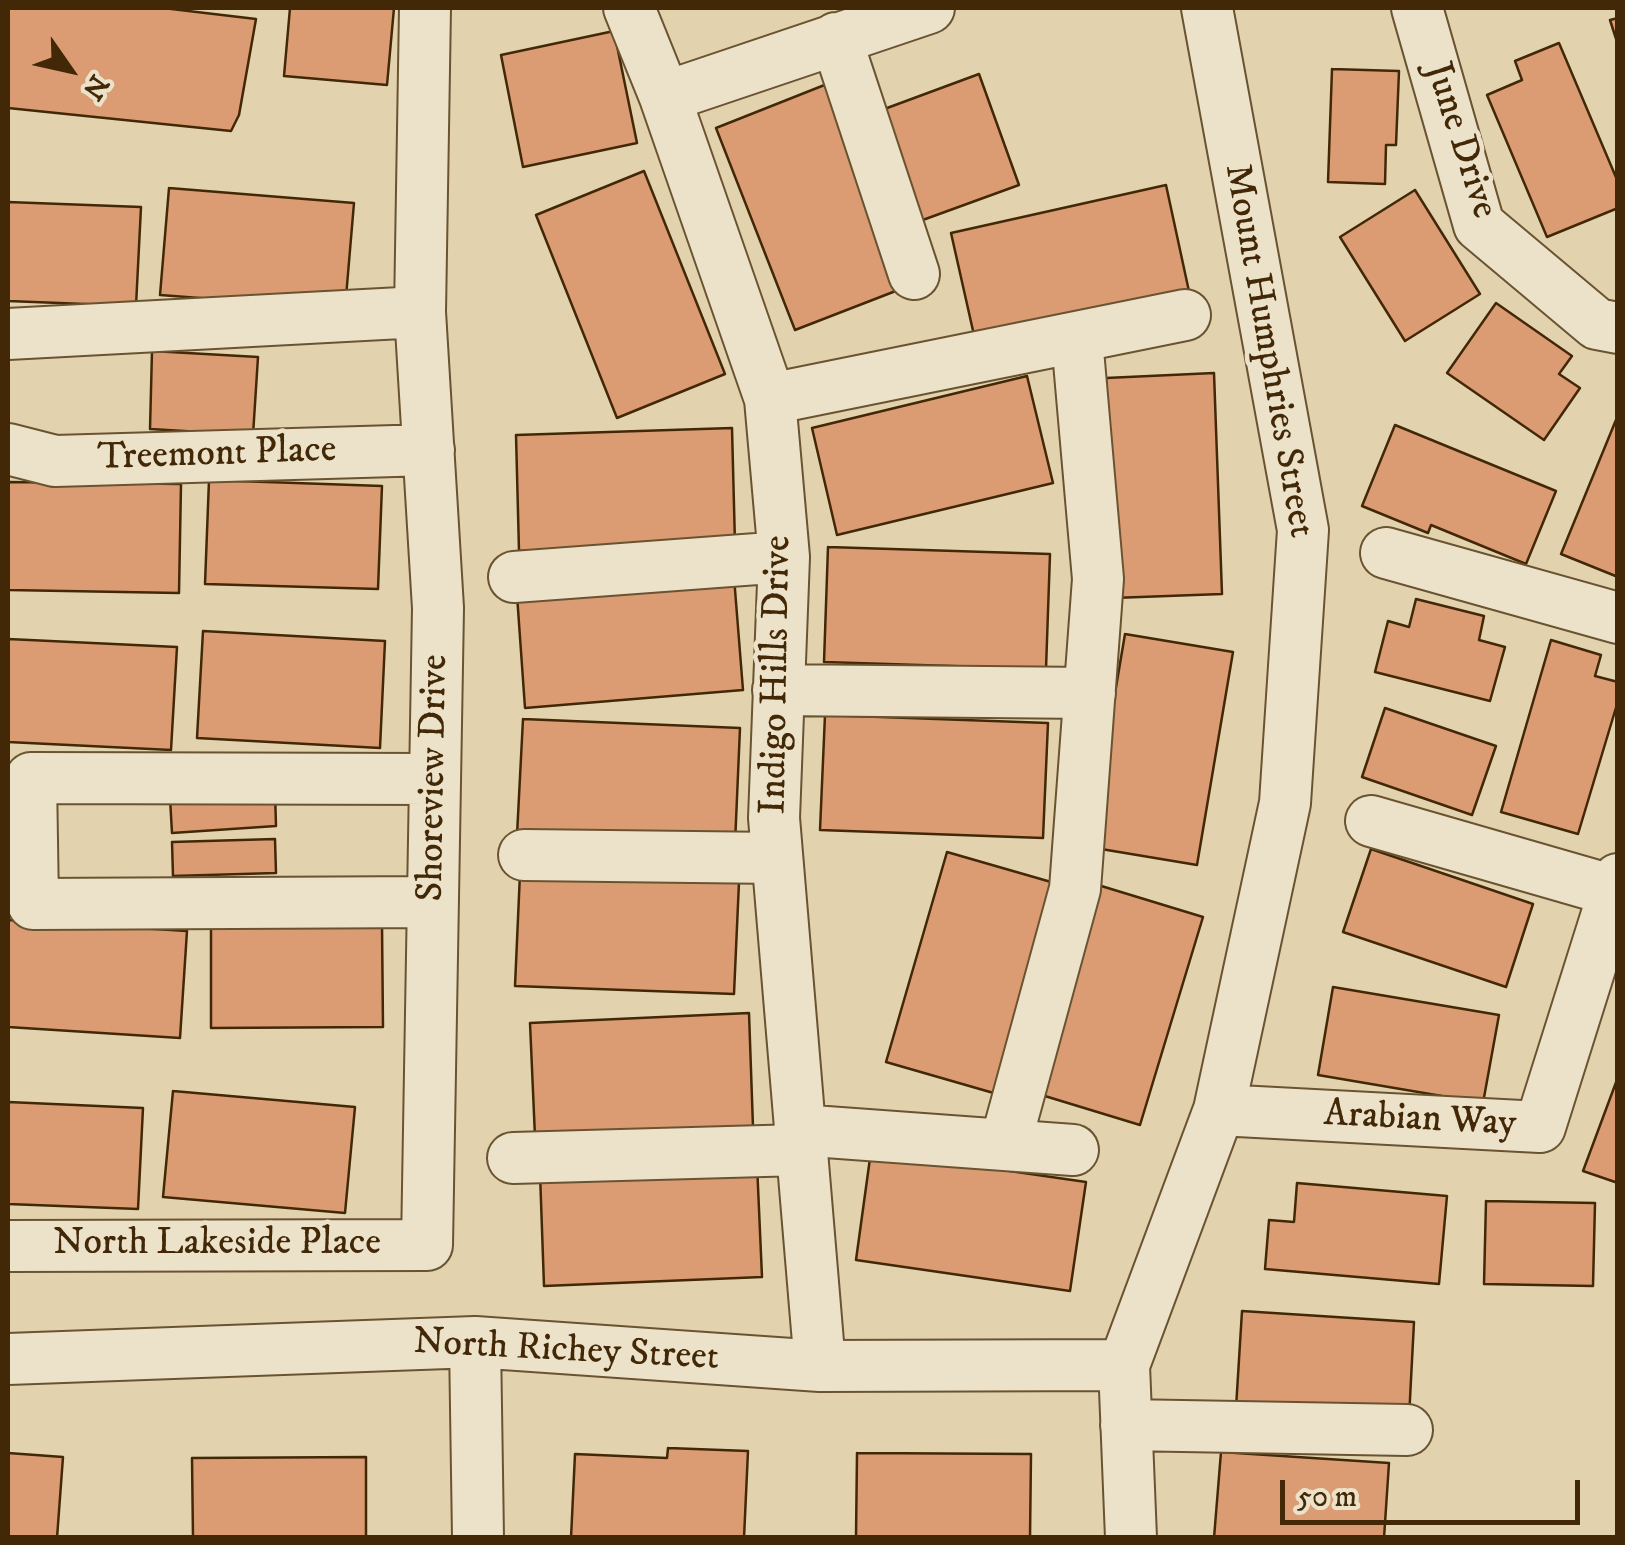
<!DOCTYPE html>
<html>
<head>
<meta charset="utf-8">
<style>
	body { margin:0 }
	#map { position:relative; width:1625px; height:1545px; overflow:hidden; background:#e2d3ae; font-family:"IM FELL DW Pica",serif }
	canvas { display:block }
	.frame { position:absolute; inset:0; border:10px solid #422807; pointer-events:none }
	.north { position:absolute; left:20px; top:20px; width:100px; height:100px; -webkit-text-stroke:8px #ece2ca; paint-order:stroke; rotate:124deg; font-size:28px; font-weight:700; line-height:40px; text-align:center; color:#422807 }
	.north::after { content:''; display:block; margin:auto; width:35px; height:45px; background:#422807; clip-path:polygon(50% 0,100% 100%,50% 72%,0 100%) }
	.scale { position:absolute; left:1280px; top:1480px; width:300px; height:45px; box-sizing:border-box; border:5px solid #422807; border-top:0; padding-left:12px; font-size:30px; line-height:35px; white-space:nowrap; color:#422807; -webkit-text-stroke:8px #ece2ca; paint-order:stroke }
</style>
</head>
<body>
<div id="map">
<canvas width="1625" height="1545"></canvas>
<div class="frame"></div>
<div class="north">N</div>
<div class="scale">50 m</div>
</div>
<script>
const context = document.querySelector('canvas').getContext('2d');
context.lineJoin = 'round';
function fill(path, color) {
  context.fillStyle = color;
  context.fill(path, 'evenodd');
}
function poly(rows) {
  const path = new Path2D();
  for (const r of rows) {
    path.moveTo(r[0], r[1]);
    for (let i = 2; i < r.length; i += 2) path.lineTo(r[i], r[i + 1]);
  }
  return path;
}
function stroke(path, color, width, dash) {
  context.strokeStyle = color;
  context.lineWidth = width;
  context.lineCap = dash ? 'butt' : 'round';
  context.setLineDash(dash || []);
  context.stroke(path);
}
function drawText(font, color, halo, rows, align = 'center') {
  context.font = font + ' "IM FELL DW Pica",serif';
  context.lineWidth = 9;
  context.setLineDash([]);
  context.textBaseline = 'middle';
  context.strokeStyle = halo;
  context.fillStyle = color;
  for (const [text, x, y, turn = 0] of rows) {
    context.save();
    context.translate(x, y);
    context.rotate((+turn || 0) * Math.PI / 180);
    context.textAlign = isNaN(turn) ? turn : align;
    if (halo) context.strokeText(text, 0, 0);
    context.fillText(text, 0, 0);
    context.restore();
  }
}
const building = poly([
	[8,8,163,8,256,19,239,115,231,131,8,108,8,8],
	[290,8,394,8,387,85,284,76,290,8],
	[1618,18,1618,45,1610,20,1618,18],
	[614,31,637,143,523,167,501,55,614,31],
	[1559,43,1618,182,1618,208,1547,237,1487,95,1522,80,1515,61,1559,43],
	[1332,69,1399,71,1396,145,1386,145,1385,184,1328,182,1332,69],
	[979,74,1019,185,920,221,879,111,979,74],
	[827,84,906,287,795,330,716,128,827,84],
	[644,171,725,374,617,418,536,215,644,171],
	[1166,185,1190,296,976,344,951,233,1166,185],
	[169,188,354,203,345,309,160,295,169,188],
	[1415,190,1480,294,1405,341,1340,237,1415,190],
	[8,202,141,207,136,306,8,301,8,202],
	[1496,303,1572,356,1559,374,1580,388,1544,440,1447,373,1496,303],
	[152,351,258,357,253,435,150,429,152,351],
	[1214,373,1222,594,1113,598,1106,378,1214,373],
	[1027,376,1053,483,837,535,812,428,1027,376],
	[1618,415,1618,577,1561,554,1618,415],
	[1395,425,1556,491,1526,564,1431,525,1428,533,1362,506,1395,425],
	[732,428,735,544,519,551,516,435,732,428],
	[209,480,382,486,378,589,205,584,209,480],
	[8,482,181,484,179,593,8,590,8,482],
	[828,547,1050,554,1046,669,824,662,828,547],
	[734,577,743,690,525,708,517,595,734,577],
	[1416,599,1484,616,1479,640,1505,647,1490,701,1375,672,1388,621,1409,627,1416,599],
	[203,631,385,641,380,748,197,738,203,631],
	[1125,634,1233,652,1197,865,1089,847,1125,634],
	[8,639,177,647,171,750,8,742,8,639],
	[1551,640,1601,655,1595,676,1618,682,1618,701,1578,834,1501,812,1551,640],
	[1385,708,1496,746,1472,815,1362,777,1385,708],
	[825,715,1048,723,1043,838,820,830,825,715],
	[523,719,740,728,735,844,517,835,523,719],
	[275,792,276,826,172,833,170,798,275,792],
	[275,839,276,873,173,876,172,842,275,839],
	[1371,849,1533,904,1506,987,1343,932,1371,849],
	[947,852,1058,884,997,1094,886,1062,947,852],
	[520,873,739,882,734,994,515,986,520,873],
	[1098,885,1203,917,1140,1125,1035,1093,1098,885],
	[8,920,187,931,180,1038,8,1027,8,920],
	[211,924,382,924,383,1027,211,1028,211,924],
	[1333,987,1499,1015,1483,1103,1318,1075,1333,987],
	[749,1013,753,1127,535,1137,530,1023,749,1013],
	[1618,1077,1618,1183,1583,1171,1618,1077],
	[173,1091,355,1107,345,1213,163,1197,173,1091],
	[8,1102,143,1108,138,1209,8,1204,8,1102],
	[871,1151,1086,1182,1070,1291,856,1260,871,1151],
	[757,1164,762,1277,544,1286,540,1173,757,1164],
	[1297,1183,1447,1196,1439,1284,1265,1269,1269,1220,1294,1222,1297,1183],
	[1486,1201,1595,1203,1593,1286,1484,1284,1486,1201],
	[1242,1311,1414,1322,1409,1418,1236,1408,1242,1311],
	[668,1448,748,1451,744,1538,571,1538,575,1454,667,1458,668,1448],
	[1221,1452,1389,1463,1384,1538,1214,1538,1221,1452],
	[8,1453,63,1457,57,1538,8,1538,8,1453],
	[857,1453,1031,1454,1030,1538,856,1538,857,1453],
	[366,1457,366,1538,193,1538,192,1458,366,1457]
]);
fill(building, '#db9c74');
stroke(building, '#422807', 2.5);
const minor = poly([
	[629,8,665,97,770,399,784,557,774,818,820,1366],
	[1417,8,1479,225,1597,324,1618,328],
	[836,38,914,274],
	[665,97,929,8],
	[8,334,420,312],
	[770,399,1185,315],
	[8,449,55,461,429,450],
	[1386,553,1618,618],
	[514,577,784,557],
	[778,690,1090,693],
	[1371,821,1614,891],
	[524,855,777,858],
	[433,902,33,904,31,778,435,779],
	[1219,1110,1540,1127,1618,879],
	[799,1130,1073,1150],
	[1005,1145,1075,889,1098,579,1077,339],
	[513,1158,800,1150],
	[8,1246,427,1245,438,608,420,312,425,8],
	[475,1342,478,1538],
	[8,1359,475,1342,820,1366,1124,1365],
	[1126,1425,1407,1430],
	[1131,1538,1124,1365,1219,1110,1285,803,1303,530,1207,8]
]);
stroke(minor, '#6a5331', 54);
stroke(minor, '#ece2ca', 50);
drawText('38px', '#422807', '#ece2ca', [
	["June Drive",1459,141,72],
	["Mount Humphries Street",1267,351,80],
	["Treemont Place",217,456,-2],
	["Indigo Hills Drive",778,675,-89],
	["Shoreview Drive",435,778,-89],
	["Arabian Way",1420,1121,3],
	["North Lakeside Place",217,1245],
	["North Richey Street",566,1352,3]
]);
</script>
</body>
</html>
